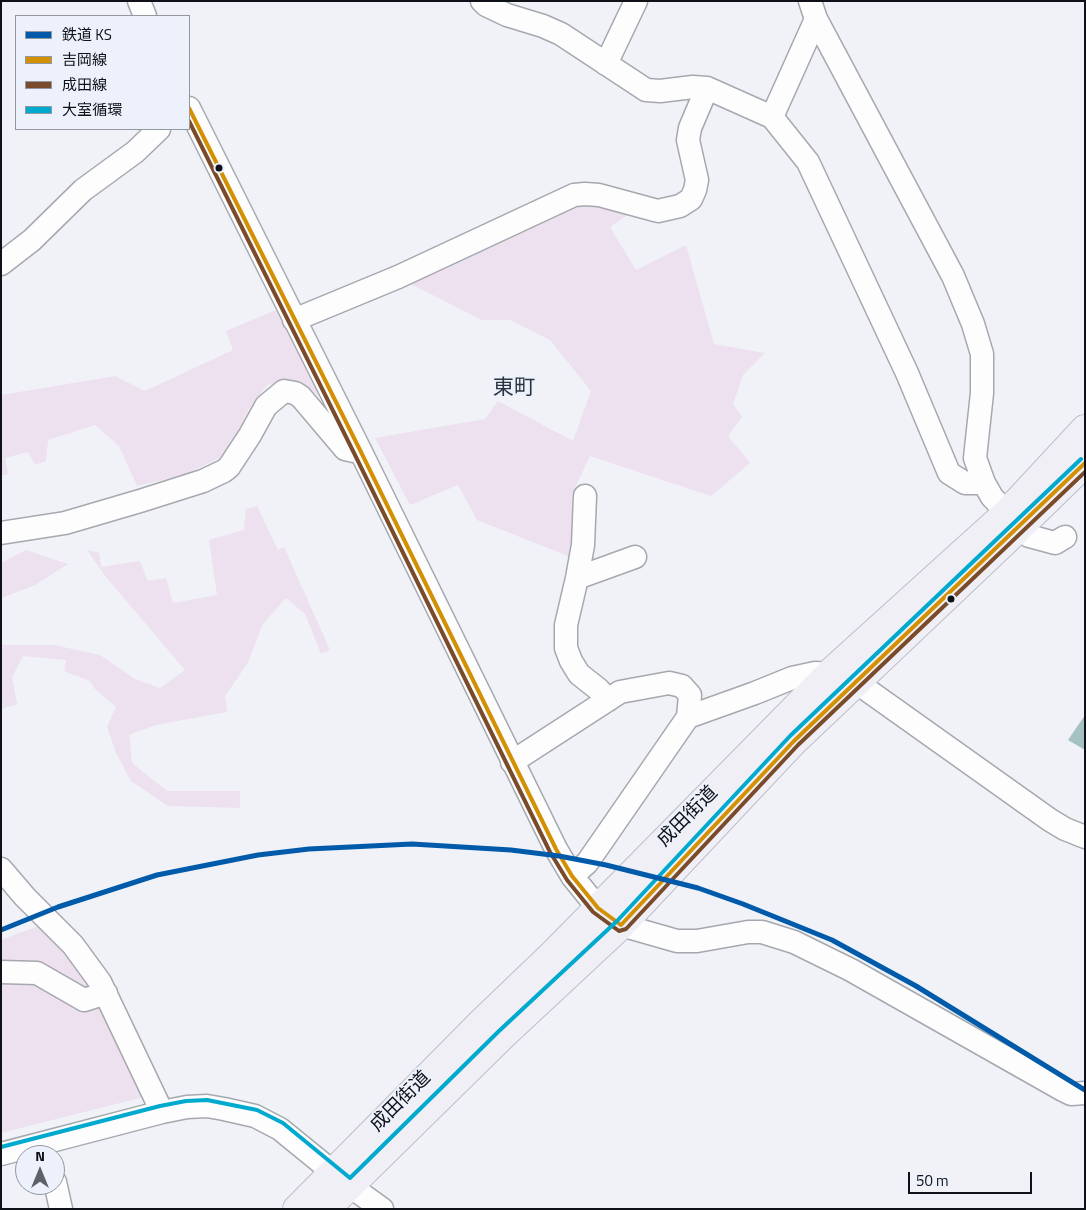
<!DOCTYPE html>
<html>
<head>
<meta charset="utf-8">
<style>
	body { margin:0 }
	#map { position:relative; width:1086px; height:1210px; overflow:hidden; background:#f0f2f8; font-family:"Titillium Web","Noto Sans JP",sans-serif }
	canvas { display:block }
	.frame { position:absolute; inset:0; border:2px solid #0e1117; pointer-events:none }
	.legend { position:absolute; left:15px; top:15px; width:175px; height:115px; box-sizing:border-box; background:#ecf1fc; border:1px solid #9397a0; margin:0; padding:6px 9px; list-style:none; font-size:15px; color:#0e1117 }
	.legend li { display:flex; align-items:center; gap:10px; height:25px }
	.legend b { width:25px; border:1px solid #9397a0 }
	.north { position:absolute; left:15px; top:1145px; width:50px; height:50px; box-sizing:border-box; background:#ecf1fc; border:1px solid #9397a0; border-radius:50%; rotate:0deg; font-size:14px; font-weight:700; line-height:20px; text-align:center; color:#0e1117 }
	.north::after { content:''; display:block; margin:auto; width:18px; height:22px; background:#5d6066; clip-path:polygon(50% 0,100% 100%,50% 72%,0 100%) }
	.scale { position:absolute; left:908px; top:1172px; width:124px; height:22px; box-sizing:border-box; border:2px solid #0e1117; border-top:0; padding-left:6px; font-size:15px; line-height:18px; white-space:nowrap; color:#0e1117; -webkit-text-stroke:4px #ecf1fc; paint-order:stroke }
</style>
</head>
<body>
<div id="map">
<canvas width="1086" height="1210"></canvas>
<div class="frame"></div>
<ul class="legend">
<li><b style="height:6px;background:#005aaa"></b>鉄道 KS</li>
<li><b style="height:6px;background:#d49003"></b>吉岡線</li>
<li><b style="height:6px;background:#7a4b2a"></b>成田線</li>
<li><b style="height:6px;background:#00a9ce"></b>大室循環</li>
</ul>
<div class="north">N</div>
<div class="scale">50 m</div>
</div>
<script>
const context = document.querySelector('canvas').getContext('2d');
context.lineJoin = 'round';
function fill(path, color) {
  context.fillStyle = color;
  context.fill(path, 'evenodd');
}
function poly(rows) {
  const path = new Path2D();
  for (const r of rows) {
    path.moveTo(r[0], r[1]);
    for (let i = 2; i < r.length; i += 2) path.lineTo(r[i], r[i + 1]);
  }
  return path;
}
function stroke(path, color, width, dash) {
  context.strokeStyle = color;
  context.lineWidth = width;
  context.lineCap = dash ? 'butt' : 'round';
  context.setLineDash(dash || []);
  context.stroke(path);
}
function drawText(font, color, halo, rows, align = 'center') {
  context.font = font + ' "Titillium Web","Noto Sans JP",sans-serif';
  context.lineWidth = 4;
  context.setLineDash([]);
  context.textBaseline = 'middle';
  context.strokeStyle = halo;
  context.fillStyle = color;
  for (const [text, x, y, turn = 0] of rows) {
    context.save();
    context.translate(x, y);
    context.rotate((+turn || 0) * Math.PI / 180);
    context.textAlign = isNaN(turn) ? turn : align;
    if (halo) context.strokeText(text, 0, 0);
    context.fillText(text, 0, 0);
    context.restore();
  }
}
fill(poly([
	[577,200,632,212,610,227,636,270,686,245,714,344,765,353,743,375,733,404,742,417,728,436,750,463,711,496,590,456,572,494,573,558,477,520,458,485,410,505,375,438,485,419,498,401,573,441,591,391,550,340,510,320,482,320,411,284],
	[276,310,327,403,308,387,290,382,267,385,249,409,227,454,187,474,137,486,119,446,95,425,48,440,46,461,35,465,28,452,5,458,8,474,1,476,1,395,115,376,145,391,233,350,226,331],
	[257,506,278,550,284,547,330,650,321,654,305,614,286,598,263,624,247,664,225,696,227,712,156,725,129,735,132,763,167,791,240,791,240,808,168,806,131,781,116,753,107,727,116,707,94,688,90,681,64,671,66,660,23,656,12,677,17,704,2,709,1,747,1,645,54,645,100,655,135,679,160,688,185,670,106,577,87,550,99,553,101,567,140,561,148,581,166,578,173,603,217,595,209,540,244,530,246,509],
	[26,550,68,564,35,585,1,598,1,563],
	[46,923,75,954,144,1097,1,1133,1,940]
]), '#ede0ef');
fill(poly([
	[1085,715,1085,750,1068,740]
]), '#a6c1c4');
const minor = poly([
	[139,1,145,16],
	[482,1,486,5,507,15,543,26,561,34,646,90,660,91,693,87,707,88,772,117,808,162,907,373,949,473,965,483,984,483],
	[810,1,816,19,953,276,973,324,982,354,982,393,975,458,984,483,992,497,1029,536,1055,543,1065,537],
	[606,64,636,1],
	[189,108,360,450,556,849,572,876,598,908,621,925,677,941,697,941,748,932,762,932,794,942,851,970,1063,1090,1071,1094,1085,1093],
	[772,117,816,19],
	[1,264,32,240,83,190,135,152,159,129],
	[294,320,398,277,574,195,585,194,599,195,658,211,680,206,691,199,695,190,697,180,688,140,690,128,707,88],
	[585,496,583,545,577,578,566,625,566,648,571,661,579,674,598,689,608,700],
	[1,533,65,523,140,501,203,481,224,471,229,467,250,435,266,406,284,391,295,393,301,397,345,449,354,451,360,450],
	[577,578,635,557],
	[688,717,755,693,792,678,815,673,829,674,855,683,863,687,1050,820,1065,829,1085,837],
	[512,762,620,692,669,683,682,686,690,695,688,717,587,863,572,876],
	[1,869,25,897,73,945,100,982,162,1112],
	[1,972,37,973,84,1000,106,993],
	[1,1154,162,1112,187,1107,207,1106,224,1109,255,1116,280,1129,350,1186,382,1209],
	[55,1182,61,1209]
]);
const highway = poly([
	[297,1209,482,1022,553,954,829,674,1006,514,1085,429],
	[326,1209,503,1035,621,925,794,741,1007,539,1085,463]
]);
stroke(minor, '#a5a8ae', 25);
stroke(highway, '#bebec7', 30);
stroke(minor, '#fdfdfe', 22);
stroke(highway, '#f1eff6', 28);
stroke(poly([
	[189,108,360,450,556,849,572,876,598,908,621,925,794,741,1085,463]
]), '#d49003', 4);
stroke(poly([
	[189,121,354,453,550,852,567,880,593,912,619,931,626,929,798,745,1085,472]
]), '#7a4b2a', 4);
stroke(poly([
	[1,1147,160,1106,186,1101,207,1100,257,1110,283,1123,350,1178,499,1031,617,921,790,736,1081,459]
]), '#00a9ce', 4);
stroke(poly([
	[1,930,58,907,157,875,258,855,309,849,412,844,511,850,559,856,606,865,698,888,743,904,832,940,916,986,1085,1090]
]), '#005aaa', 5);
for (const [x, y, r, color] of [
	[219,168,4.5,"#0e1117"],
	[951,599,4.5,"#0e1117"]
]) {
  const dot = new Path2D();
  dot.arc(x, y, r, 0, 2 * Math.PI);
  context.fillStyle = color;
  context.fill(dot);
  stroke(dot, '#ecf1fc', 2);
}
drawText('19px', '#0e1117', '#ecf1fc', [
	["成田街道",688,817,-45],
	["成田街道",401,1102,-45]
]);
drawText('21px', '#2c3240', '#ecf1fc', [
	["東町",514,389]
]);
</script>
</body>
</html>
